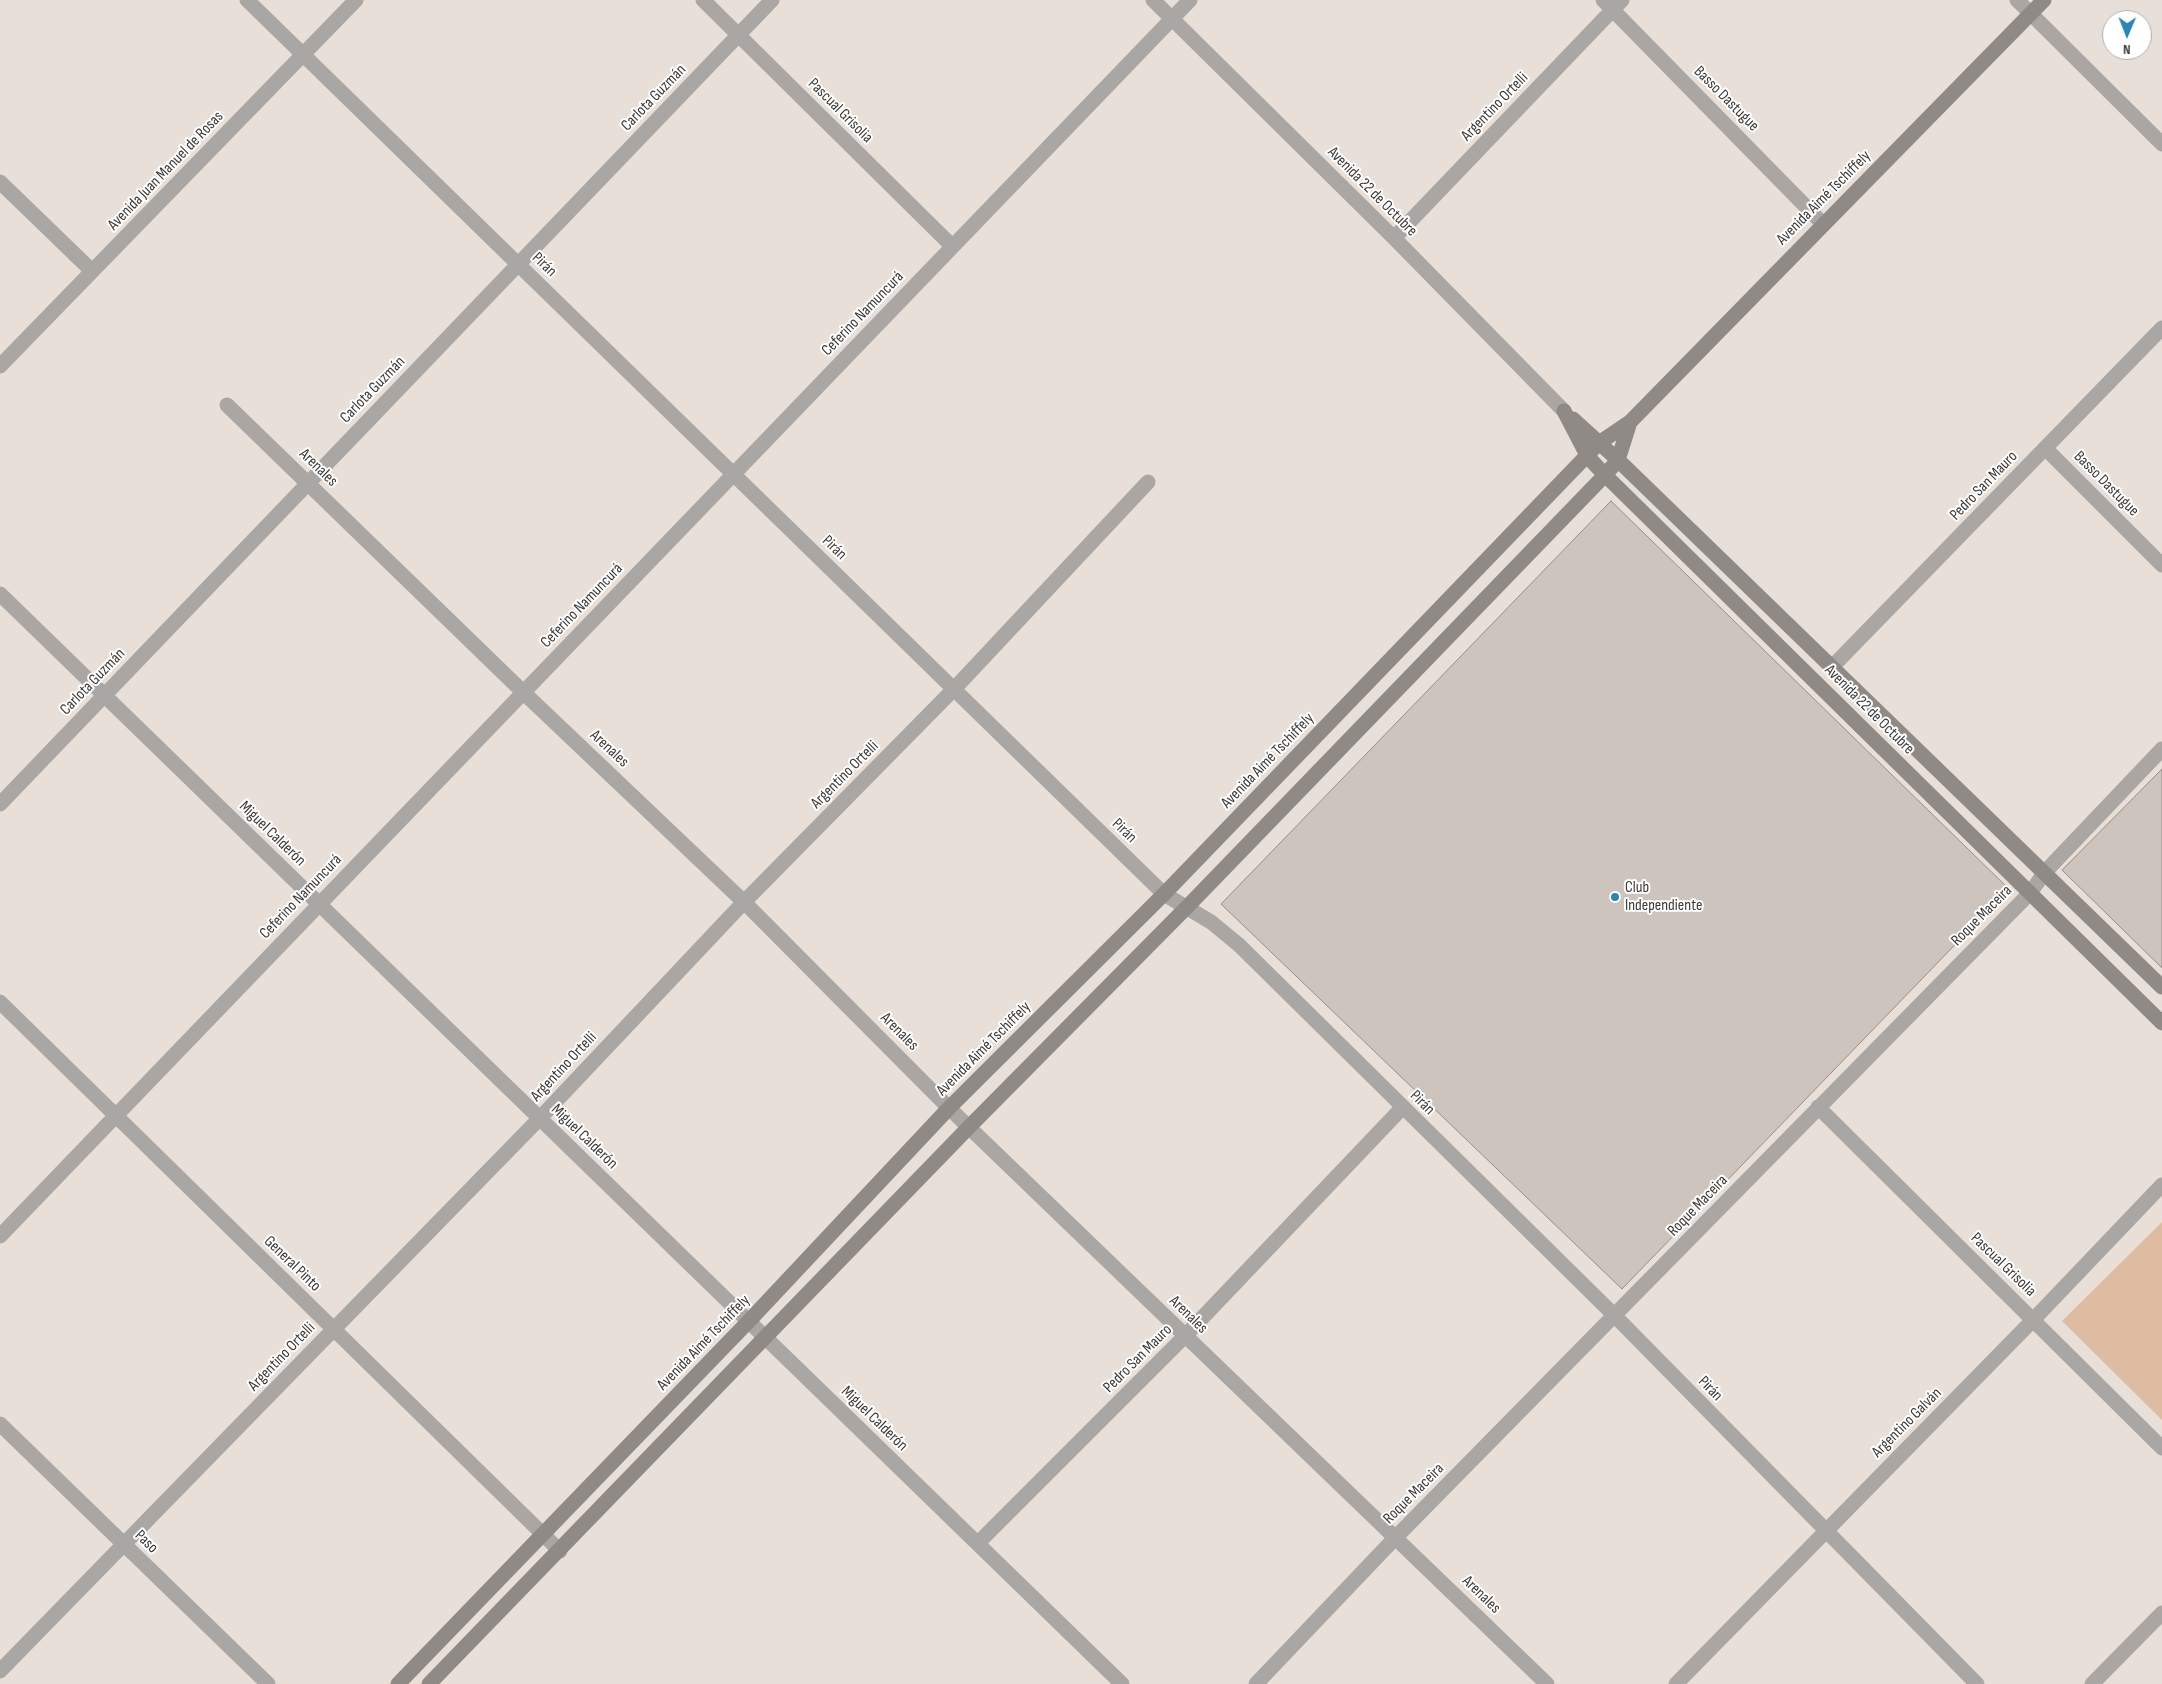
<!DOCTYPE html>
<html>
<head>
<meta charset="utf-8">
<style>
	body { margin:0 }
	#map { position:relative; width:2162px; height:1684px; overflow:hidden; background:#e8dfd8; font-family:"Sofia Sans Condensed",sans-serif }
	canvas { display:block }
	.north { position:absolute; left:2102px; top:10px; width:50px; height:50px; box-sizing:border-box; background:#fff; border:1px solid #b1b0af; border-radius:50%; rotate:181deg; font-size:14px; font-weight:700; line-height:20px; text-align:center; color:#3d3936 }
	.north::after { content:''; display:block; margin:auto; width:18px; height:22px; background:#2c85b3; clip-path:polygon(50% 0,100% 100%,50% 72%,0 100%) }
</style>
</head>
<body>
<div id="map">
<canvas width="2162" height="1684"></canvas>
<div class="north">N</div>
</div>
<script>
const context = document.querySelector('canvas').getContext('2d');
context.lineJoin = 'round';
function fill(path, color) {
  context.fillStyle = color;
  context.fill(path, 'evenodd');
}
function poly(rows) {
  const path = new Path2D();
  for (const r of rows) {
    path.moveTo(r[0], r[1]);
    for (let i = 2; i < r.length; i += 2) path.lineTo(r[i], r[i + 1]);
  }
  return path;
}
function stroke(path, color, width, dash) {
  context.strokeStyle = color;
  context.lineWidth = width;
  context.lineCap = dash ? 'butt' : 'round';
  context.setLineDash(dash || []);
  context.stroke(path);
}
function drawText(font, color, halo, rows, align = 'center') {
  context.font = font + ' "Sofia Sans Condensed",sans-serif';
  context.lineWidth = 4;
  context.setLineDash([]);
  context.textBaseline = 'middle';
  context.strokeStyle = halo;
  context.fillStyle = color;
  for (const [text, x, y, turn = 0] of rows) {
    context.save();
    context.translate(x, y);
    context.rotate((+turn || 0) * Math.PI / 180);
    context.textAlign = isNaN(turn) ? turn : align;
    if (halo) context.strokeText(text, 0, 0);
    context.fillText(text, 0, 0);
    context.restore();
  }
}
fill(poly([
	[2162,1222,2162,1420,2062,1321]
]), '#ddbca2');
const building = poly([
	[1611,501,2009,889,1622,1289,1221,904,1611,501],
	[2162,769,2162,968,2062,870,2162,769]
]);
fill(building, '#cdc4be');
stroke(building, '#968e88', 1);
stroke(poly([
	[247,0,1164,894,1211,922,1239,945,1615,1316,1977,1684],
	[703,0,952,246],
	[1153,0,1394,238,1564,411],
	[1603,0,1823,224],
	[2017,0,2162,144],
	[0,182,92,271],
	[1394,238,1622,0],
	[0,366,356,0],
	[227,405,523,692,744,902,949,1108,1547,1684],
	[2046,449,2162,565],
	[0,594,1122,1684],
	[1831,668,2162,328],
	[0,804,772,0],
	[0,1002,560,1551],
	[1818,1107,2162,1448],
	[0,1236,1190,0],
	[0,1424,268,1684],
	[978,1543,1184,1337,1402,1108],
	[0,1671,540,1118,744,902,954,689,1148,482],
	[1256,1684,1396,1537,2030,893,2045,872,2162,749],
	[1676,1684,2034,1319,2162,1185],
	[2092,1684,2162,1613]
]), '#aaa6a3', 15);
stroke(poly([
	[1564,411,1588,457,1605,475,2162,1023],
	[1573,419,1618,460,2162,987],
	[398,1684,748,1322,949,1108,1164,894,1599,443,1630,422,2044,0],
	[429,1684,970,1126,1187,907,1605,475,1618,460,1630,422]
]), '#8f8a85', 15);
for (const [x, y, r, color] of [
	[1615,897,5,"#2c85b3"]
]) {
  const dot = new Path2D();
  dot.arc(x, y, r, 0, 2 * Math.PI);
  context.fillStyle = color;
  context.fill(dot);
  stroke(dot, '#fff', 2);
}
drawText('16px', '#3d3936', '#fff', [
	["Carlota Guzmán",654,98,-46],
	["Basso Dastugue",1726,99,45],
	["Argentino Ortelli",1495,107,-46],
	["Pascual Grisolia",840,111,45],
	["Avenida Juan Manuel de Rosas",166,171,-46],
	["Avenida 22 de Octubre",1372,192,45],
	["Avenida Aimé Tschiffely",1824,198,-45],
	["Pirán",544,265,44],
	["Ceferino Namuncurá",863,314,-46],
	["Carlota Guzmán",373,390,-46],
	["Arenales",318,468,44],
	["Basso Dastugue",2106,484,45],
	["Pedro San Mauro",1984,486,-46],
	["Pirán",834,548,44],
	["Ceferino Namuncurá",582,606,-46],
	["Carlota Guzmán",93,682,-46],
	["Avenida 22 de Octubre",1869,710,45],
	["Arenales",609,749,43],
	["Avenida Aimé Tschiffely",1268,761,-46],
	["Argentino Ortelli",845,775,-45],
	["Pirán",1124,831,44],
	["Miguel Calderón",272,834,44],
	["Ceferino Namuncurá",301,897,-46],
	["Roque Maceira",1982,916,-45],
	["Arenales",899,1032,45],
	["Avenida Aimé Tschiffely",984,1049,-45],
	["Argentino Ortelli",564,1067,-47],
	["Pirán",1422,1103,45],
	["Miguel Calderón",584,1137,44],
	["Roque Maceira",1698,1206,-46],
	["General Pinto",292,1264,44],
	["Pascual Grisolia",2003,1265,44],
	["Arenales",1188,1315,44],
	["Avenida Aimé Tschiffely",704,1343,-46],
	["Argentino Ortelli",282,1357,-46],
	["Pedro San Mauro",1138,1359,-45],
	["Pirán",1710,1389,46],
	["Miguel Calderón",874,1419,44],
	["Argentino Galván",1907,1423,-45],
	["Roque Maceira",1414,1494,-45],
	["Paso",146,1542,44],
	["Arenales",1481,1595,44]
]);
drawText('16px', '#3d3936', '#fff', [
	["Club",1625,888],
	["Independiente",1625,906]
], 'left');
</script>
</body>
</html>
